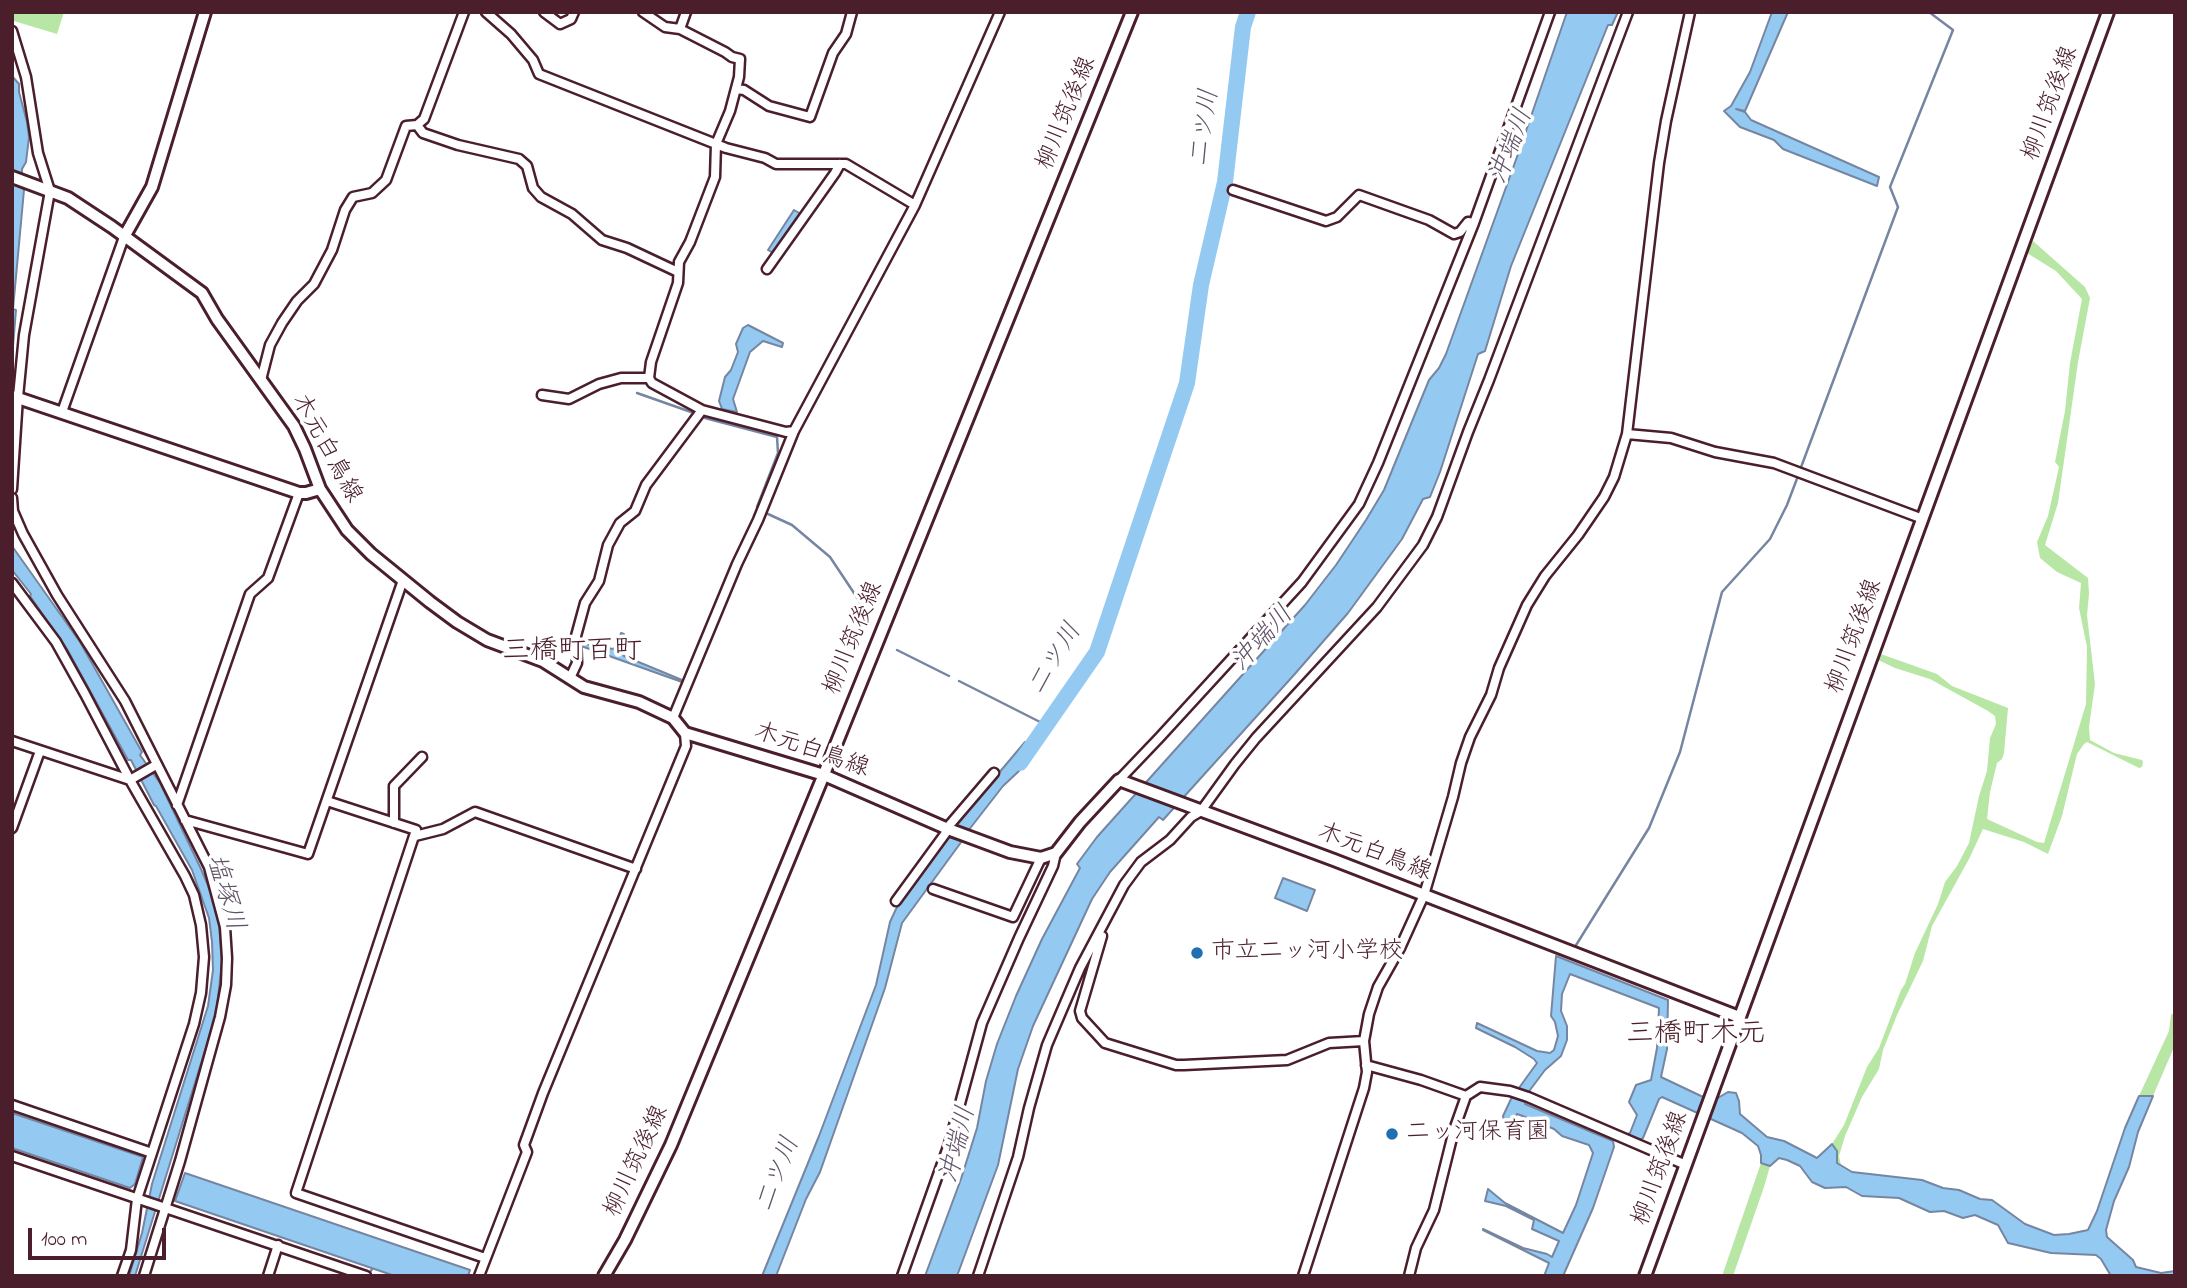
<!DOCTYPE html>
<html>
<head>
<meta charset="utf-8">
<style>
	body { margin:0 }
	#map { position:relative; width:2187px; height:1288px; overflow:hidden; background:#fff; font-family:"Indie Flower",sans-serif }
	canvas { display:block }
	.frame { position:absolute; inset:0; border:14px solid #4a1f2b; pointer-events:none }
	.scale { position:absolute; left:28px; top:1228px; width:138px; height:32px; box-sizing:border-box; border:4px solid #4a1f2b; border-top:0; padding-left:9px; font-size:21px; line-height:24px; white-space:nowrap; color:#4a1f2b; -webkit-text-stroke:5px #fff; paint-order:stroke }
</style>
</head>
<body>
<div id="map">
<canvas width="2187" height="1288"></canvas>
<div class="frame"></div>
<div class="scale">100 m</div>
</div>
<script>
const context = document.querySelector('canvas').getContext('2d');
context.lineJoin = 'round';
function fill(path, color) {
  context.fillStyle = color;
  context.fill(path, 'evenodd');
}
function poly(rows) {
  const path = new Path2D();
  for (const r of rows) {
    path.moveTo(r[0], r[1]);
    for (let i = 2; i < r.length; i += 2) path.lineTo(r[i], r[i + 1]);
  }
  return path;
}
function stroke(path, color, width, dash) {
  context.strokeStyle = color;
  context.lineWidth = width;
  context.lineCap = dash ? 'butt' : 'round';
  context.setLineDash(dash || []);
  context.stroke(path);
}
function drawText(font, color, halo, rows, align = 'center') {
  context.font = font + ' "Indie Flower","Klee One",sans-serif';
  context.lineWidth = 7;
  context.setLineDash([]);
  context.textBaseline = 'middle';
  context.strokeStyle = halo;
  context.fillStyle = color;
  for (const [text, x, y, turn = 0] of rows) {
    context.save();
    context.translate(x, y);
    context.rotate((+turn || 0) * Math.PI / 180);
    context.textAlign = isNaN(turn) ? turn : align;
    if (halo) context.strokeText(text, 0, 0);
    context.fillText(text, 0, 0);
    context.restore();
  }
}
fill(poly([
	[12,12,64,12,57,34,14,21],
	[2033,241,2085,287,2090,298,2078,362,2058,503,2045,545,2088,578,2089,594,2087,615,2095,684,2089,727,2090,740,2114,753,2142,760,2143,762,2142,767,2139,768,2087,742,2084,744,2077,754,2062,816,2048,854,2024,842,1983,829,1969,859,1932,926,1923,961,1897,1015,1883,1050,1879,1069,1862,1097,1845,1136,1839,1156,1841,1165,1836,1163,1837,1151,1832,1144,1844,1125,1867,1067,1879,1048,1901,990,1905,984,1915,953,1938,904,1945,882,1957,866,1969,843,1979,796,1987,771,1990,738,1996,724,1995,716,1988,711,1930,679,1895,668,1876,659,1878,653,1937,674,1952,686,2008,708,2004,753,2002,759,1997,763,1990,792,1987,819,2037,842,2044,843,2086,704,2087,647,2079,608,2081,583,2057,572,2040,558,2037,542,2048,516,2059,467,2055,462,2065,411,2070,363,2082,299,2056,271,2027,253],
	[2175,1012,2175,1045,2153,1096,2139,1096,2169,1031,2171,1015],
	[1761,1163,1770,1166,1764,1187,1733,1276,1722,1276]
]), '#b8e6a5');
const water = poly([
	[1567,12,1618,12,1612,25,1608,25,1511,266,1485,351,1478,354,1440,472,1430,497,1423,499,1402,539,1348,613,1293,676,1163,820,1159,817,1110,872,1092,899,1033,1026,1018,1069,998,1165,957,1276,925,1276,961,1179,977,1128,986,1081,997,1044,1016,996,1042,939,1080,868,1077,864,1097,837,1305,605,1336,565,1366,520,1384,490,1429,380,1439,368,1446,354,1518,154,1567,12],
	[1772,12,1788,12,1745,111,1736,109,1745,112,1751,120,1879,177,1877,186,1783,149,1774,140,1740,127,1724,111,1731,106,1750,72,1772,12],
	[12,76,19,84,19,92,27,122,29,137,26,162,22,169,21,185,24,190,13,309,16,310,12,358,12,76],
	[794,210,801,214,775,254,768,250,794,210],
	[748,325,783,343,782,347,763,341,750,352,733,399,737,412,722,409,719,401,725,377,731,370,738,352,736,344,743,328,748,325],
	[12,546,80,642,142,752,140,755,160,783,201,869,212,895,219,924,222,962,216,1015,135,1276,129,1276,142,1233,152,1184,208,1006,213,970,212,942,209,918,192,870,156,806,154,805,131,760,128,760,67,649,30,596,31,594,12,570,12,546],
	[621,633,624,634,621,648,624,656,682,680,682,682,581,646,580,643,613,649,617,646,621,633],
	[1025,742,1035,750,1019,771,1003,786,968,831,954,826,1025,742],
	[948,837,962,841,902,923,885,988,820,1172,806,1199,776,1276,762,1276,819,1136,876,985,890,922,896,909,948,837],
	[1283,878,1315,890,1307,911,1275,898,1283,878],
	[1556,956,1668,1000,1667,1049,1661,1077,1701,1096,1716,1099,1728,1092,1736,1093,1739,1101,1740,1114,1767,1137,1784,1141,1817,1158,1832,1144,1837,1151,1837,1163,1852,1172,1922,1180,1943,1188,1959,1190,1980,1199,1992,1200,2025,1224,2054,1235,2069,1234,2088,1230,2097,1211,2125,1128,2139,1096,2153,1096,2138,1132,2129,1167,2114,1201,2106,1230,2107,1237,2133,1260,2136,1267,2161,1273,2175,1271,2175,1276,2111,1276,2101,1259,2096,1255,2051,1253,2008,1243,1998,1225,1975,1215,1963,1218,1944,1211,1930,1212,1899,1198,1862,1196,1846,1187,1825,1188,1812,1182,1800,1166,1787,1160,1779,1158,1770,1166,1761,1163,1761,1155,1758,1146,1742,1133,1662,1097,1659,1099,1643,1138,1636,1142,1626,1135,1630,1133,1637,1115,1629,1102,1636,1085,1651,1080,1657,1048,1659,1008,1570,974,1562,994,1561,1011,1567,1026,1567,1040,1561,1056,1545,1070,1530,1090,1525,1104,1613,1141,1614,1147,1593,1208,1563,1276,1544,1276,1549,1263,1483,1230,1483,1229,1523,1248,1547,1254,1552,1257,1559,1241,1532,1229,1534,1220,1506,1206,1485,1201,1488,1189,1505,1203,1563,1233,1576,1205,1593,1153,1589,1145,1562,1136,1554,1129,1520,1115,1517,1114,1514,1119,1504,1121,1503,1116,1511,1099,1537,1063,1534,1059,1515,1047,1476,1028,1477,1023,1537,1051,1550,1053,1554,1050,1558,1036,1555,1022,1551,1016,1556,956],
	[12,1113,143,1157,135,1184,130,1188,12,1148,12,1113],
	[185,1173,470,1270,468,1276,395,1276,175,1201,185,1173]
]);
fill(water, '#94caf2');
stroke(water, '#7686a2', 2);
stroke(poly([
	[637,393,691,412],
	[705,418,777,437,778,453,757,507],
	[1800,470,1898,207,1890,187,1953,30,1929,12],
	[768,514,792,525,830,557,858,599,870,623],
	[897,650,949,676],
	[959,681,1046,725],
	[1573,950,1649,828,1680,752,1722,592,1770,539,1787,505,1798,476],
	[368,1276,372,1269]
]), '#7686a2', 2.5);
stroke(poly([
	[1020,763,1097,652,1187,383,1201,285,1225,182,1243,27,1248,12]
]), '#94caf2', 16);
const street = poly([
	[486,12,511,34,533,60,539,74,726,148,765,158,776,164,846,164,915,205],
	[544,12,560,24,571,19,574,12],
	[643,12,665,27,680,29,725,52,732,57,740,59,739,77,730,111,716,144,715,177,690,242,679,262,678,283,651,362,649,378,652,383,702,410,786,432,794,431],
	[680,29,686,12],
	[12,31,26,77,38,153,50,191,24,335,18,397,12,489],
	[736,89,744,90,769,106,810,117,833,53,846,34,852,12],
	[417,125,423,133,458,145,519,159,527,166,533,188,541,197,572,214,602,240,627,248,678,272],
	[1233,190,1326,221,1337,217,1359,195,1429,220,1454,234,1460,232,1468,222,1474,223],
	[767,269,835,173,840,164],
	[261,380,270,345,282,323,297,301,314,284,332,250,345,210,353,197,372,193,386,180,406,126,417,125,424,119,464,12],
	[542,395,569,399,599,384,621,378,649,378],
	[62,412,124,237],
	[1627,434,1671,438,1715,452,1774,463,1923,519],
	[12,498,13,511,23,534,57,595,125,701,209,867,225,927,227,958,226,985,220,1017,180,1161,144,1276],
	[12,583,56,642,85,694,130,780,185,876,194,895,201,925,204,957,201,993,194,1024,137,1199,131,1250,122,1276],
	[570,678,577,663,576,636,585,603,599,581,608,545,620,523,635,511,646,485,702,410],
	[673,718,737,564,758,520,794,431,915,205,1000,12],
	[12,741,130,780,156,765],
	[1119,780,1160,737,1302,582,1359,504,1378,463,1474,223,1550,12],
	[327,801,416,830,296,1193,485,1258],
	[177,805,250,594,268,578,299,493],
	[185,820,308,854,403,580],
	[394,823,394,786,422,757],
	[12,828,40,751],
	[415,836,443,829,475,812,636,869],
	[933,889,1013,917,1041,858],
	[896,901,945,834,947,828,994,773],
	[1102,936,1080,1011,1082,1018,1105,1043,1176,1065,1184,1065,1287,1060,1329,1043,1364,1041],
	[1366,1065,1421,1080,1466,1096],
	[12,1105,152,1153],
	[12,1156,366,1276],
	[268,1276,278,1245],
	[479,1276,527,1152,524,1145,543,1093,686,746,685,733],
	[902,1276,949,1144,982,1023,1019,938,1053,866,1056,853],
	[978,1276,1018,1157,1029,1108,1047,1045,1080,968,1124,885,1141,862,1170,840,1191,817,1201,811,1235,764,1256,738,1377,607,1423,545,1437,517,1468,432,1489,380,1628,12],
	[1303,1276,1364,1088,1367,1072,1364,1041,1369,1014,1378,987,1400,948,1424,895,1453,797,1461,763,1470,737,1491,695,1499,668,1527,605,1545,576,1578,535,1604,497,1614,477,1627,434,1659,163,1666,121,1690,12],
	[1409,1276,1416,1248,1434,1210,1454,1130,1466,1096,1480,1087,1510,1091,1528,1097,1686,1165]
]);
const secondary = poly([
	[12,177,68,198,112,227,202,293,217,319,294,426,305,449,320,489,347,530,371,554,430,602,457,622,487,640,543,661,584,687,639,702,673,718,685,733,824,775,948,829,1010,852,1041,858,1056,853,1080,822,1119,780,1334,860,1739,1017],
	[124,237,152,187,205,12],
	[12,396,299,493,306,493,320,489],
	[604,1276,625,1240,671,1145,820,784,1132,12],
	[1645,1276,2108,12]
]);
stroke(street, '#4a1f2b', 13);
stroke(secondary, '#4a1f2b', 16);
stroke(street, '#fff', 8);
stroke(secondary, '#fff', 10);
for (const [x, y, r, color] of [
	[1197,953,7,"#1f6fb2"],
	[1392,1134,7,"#1f6fb2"]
]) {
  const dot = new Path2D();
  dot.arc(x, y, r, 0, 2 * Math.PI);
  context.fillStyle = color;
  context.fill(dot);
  stroke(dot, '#fff', 2.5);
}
drawText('24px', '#4a1f2b', '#fff', [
	["柳川筑後線",2052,104,-70],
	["柳川筑後線",1068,114,-68],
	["木元白鳥線",325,449,61],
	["柳川筑後線",1856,637,-70],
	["柳川筑後線",855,639,-68],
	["木元白鳥線",811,752,19],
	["木元白鳥線",1374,854,21],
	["柳川筑後線",638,1162,-65],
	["柳川筑後線",1662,1169,-70]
]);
drawText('24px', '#4a1f2b', '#fff', [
	["市立二ッ河小学校",1211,953],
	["二ッ河保育園",1406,1134]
], 'left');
drawText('italic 26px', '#605267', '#fff', [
	["二ツ川",1207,128,-82],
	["沖端川",1513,147,-69],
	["沖端川",1264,640,-48],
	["二ツ川",1057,660,-59],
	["塩塚川",223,893,74],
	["沖端川",960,1145,-76],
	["二ツ川",780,1175,-69]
]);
drawText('28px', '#4a1f2b', '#fff', [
	["三橋町百町",572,653],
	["三橋町木元",1696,1036]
]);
</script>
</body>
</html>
